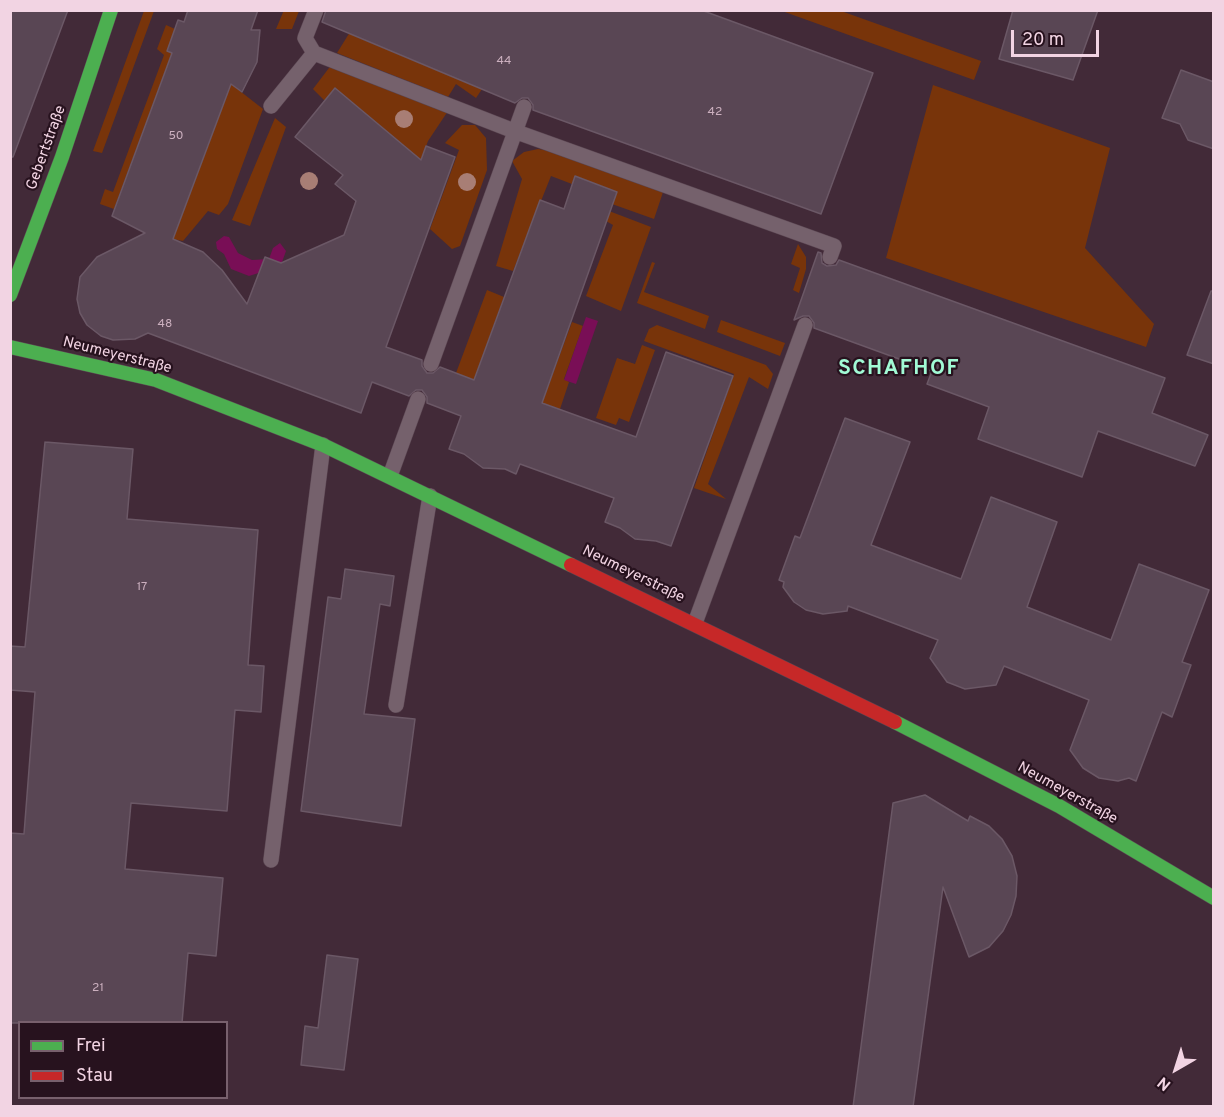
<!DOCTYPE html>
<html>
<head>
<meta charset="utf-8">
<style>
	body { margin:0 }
	#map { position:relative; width:1224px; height:1117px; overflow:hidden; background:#422a38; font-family:Overpass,sans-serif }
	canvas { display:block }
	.frame { position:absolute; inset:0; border:12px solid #f2d4e3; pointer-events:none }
	.legend { position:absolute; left:18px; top:1021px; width:210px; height:78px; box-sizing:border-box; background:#27121e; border:2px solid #78606d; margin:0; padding:8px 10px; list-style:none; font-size:18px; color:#f2d4e3 }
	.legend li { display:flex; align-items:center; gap:12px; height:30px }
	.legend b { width:30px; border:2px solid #78606d }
	.north { position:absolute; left:1146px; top:1039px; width:60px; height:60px; -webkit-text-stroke:4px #27121e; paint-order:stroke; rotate:219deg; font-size:16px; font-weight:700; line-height:24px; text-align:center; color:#f2d4e3 }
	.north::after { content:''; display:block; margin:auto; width:21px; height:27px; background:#f2d4e3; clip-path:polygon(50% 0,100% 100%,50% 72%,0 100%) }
	.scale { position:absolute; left:1011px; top:30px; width:88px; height:27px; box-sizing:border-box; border:3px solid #f2d4e3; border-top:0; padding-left:8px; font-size:18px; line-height:21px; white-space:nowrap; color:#f2d4e3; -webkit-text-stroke:4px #27121e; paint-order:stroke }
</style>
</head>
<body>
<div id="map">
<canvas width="1224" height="1117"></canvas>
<div class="frame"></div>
<ul class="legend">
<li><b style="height:8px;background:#4caf50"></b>Frei</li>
<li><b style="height:8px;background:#c62828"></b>Stau</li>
</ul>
<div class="north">N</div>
<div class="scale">20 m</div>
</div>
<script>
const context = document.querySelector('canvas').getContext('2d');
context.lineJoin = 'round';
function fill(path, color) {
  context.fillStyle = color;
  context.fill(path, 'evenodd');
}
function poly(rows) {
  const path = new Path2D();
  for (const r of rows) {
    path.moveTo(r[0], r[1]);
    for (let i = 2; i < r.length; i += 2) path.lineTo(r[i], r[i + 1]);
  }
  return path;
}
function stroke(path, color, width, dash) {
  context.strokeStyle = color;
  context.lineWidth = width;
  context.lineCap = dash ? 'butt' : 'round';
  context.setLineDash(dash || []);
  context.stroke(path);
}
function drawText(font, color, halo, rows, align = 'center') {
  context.font = font + ' Overpass,sans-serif';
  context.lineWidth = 4.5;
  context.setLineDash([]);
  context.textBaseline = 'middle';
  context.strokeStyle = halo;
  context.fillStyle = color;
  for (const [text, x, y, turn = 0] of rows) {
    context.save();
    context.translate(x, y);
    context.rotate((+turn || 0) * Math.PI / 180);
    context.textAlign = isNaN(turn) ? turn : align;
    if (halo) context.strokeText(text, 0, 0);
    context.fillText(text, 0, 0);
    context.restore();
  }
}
fill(poly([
	[284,10,299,11,292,29,276,29],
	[144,11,154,11,102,153,93,151],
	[363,11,354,36,482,89,476,98,456,84,448,97,337,53],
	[782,11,841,11,981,61,974,80],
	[166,25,175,29,172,53,114,209,100,204,105,189,113,192,164,55,157,49],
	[332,64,448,111,428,141,421,160,335,88,325,101,313,89],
	[231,84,263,109,228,204,219,215,208,211,183,241,173,239],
	[933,85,1110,148,1085,248,1154,324,1146,347,886,258],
	[275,118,286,127,250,226,232,220],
	[462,125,475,125,486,138,487,170,460,246,452,249,430,229,459,150,445,143],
	[538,149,550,151,663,192,654,219,612,204,617,192,575,176,572,184,551,176,513,271,496,266,522,179,512,161,524,152],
	[609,211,651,227,621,311,586,296,613,225,606,221],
	[798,244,806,257,806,269,799,293,793,290,800,268,791,264],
	[652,262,655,263,644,292,709,316,705,329,637,303],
	[487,290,504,297,474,380,456,373],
	[721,320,785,343,780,356,717,332],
	[572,322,583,326,564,379,569,382,560,409,542,403],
	[657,325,766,365,773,374,768,389,749,377,708,484,726,499,694,488,734,374,644,341,649,329],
	[642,345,655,350,629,422,619,418,616,425,596,418,617,358,635,364]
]), '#78340a');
fill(poly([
	[224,236,229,237,238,253,252,260,269,259,273,248,280,243,286,251,282,262,268,270,249,276,231,269,224,254,217,249,216,242],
	[586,317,598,321,576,384,564,380]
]), '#790e56');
const building = poly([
	[10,10,68,10,13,157,10,157,10,10],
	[188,10,258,10,251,30,260,30,257,62,242,92,231,84,173,239,203,252,222,270,247,304,265,257,281,263,344,235,356,201,335,184,343,175,295,137,335,88,421,160,426,146,455,157,386,347,422,360,422,366,427,373,433,373,440,367,474,380,540,200,564,209,575,176,617,192,542,403,636,437,666,352,733,376,671,546,656,541,635,539,620,528,605,522,614,498,520,464,516,474,505,469,483,468,464,454,449,449,461,416,427,403,427,397,422,390,416,390,409,396,372,382,361,413,148,333,135,339,113,340,101,336,87,325,80,313,77,299,80,277,97,257,145,233,112,216,172,53,167,51,178,20,184,22,188,10],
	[326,10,701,10,873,73,821,214,533,110,533,105,528,98,522,98,515,103,322,22,326,10],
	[1013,10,1098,10,1073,80,999,59,1013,10],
	[1181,70,1214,82,1214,149,1188,140,1180,124,1162,118,1181,70],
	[818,252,821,253,822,263,827,266,836,265,839,260,1165,378,1152,413,1208,435,1195,466,1098,431,1082,477,978,439,989,407,927,384,932,371,814,328,814,323,809,316,803,316,794,320,818,252],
	[1211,291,1214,291,1214,364,1187,355,1211,291],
	[845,418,910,442,871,545,961,579,991,497,1057,522,1027,607,1111,640,1139,564,1209,590,1182,662,1191,665,1172,717,1162,712,1136,781,1129,778,1118,781,1099,778,1083,768,1070,750,1089,700,1004,666,996,685,965,689,947,682,930,658,938,640,848,606,847,611,823,614,806,610,794,602,783,587,784,582,779,580,795,536,800,538,845,418],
	[45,442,133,449,127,519,258,530,248,665,264,666,261,712,235,710,227,811,131,803,125,869,223,878,216,956,188,953,182,1023,10,1023,10,833,24,834,35,692,10,690,10,646,25,647,45,442],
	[345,569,394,576,390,606,380,604,364,714,415,719,401,826,301,811,328,597,341,599,345,569],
	[925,795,968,821,970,816,989,826,1002,839,1012,856,1017,876,1016,896,1011,915,1003,931,989,947,969,957,943,887,913,1107,853,1107,893,803,925,795],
	[327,955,358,959,344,1070,301,1065,305,1026,318,1028,327,955]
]);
fill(building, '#594654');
stroke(building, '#6b5866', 1.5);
const lane = poly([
	[314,53,514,131,834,246,830,257],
	[271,106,314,53,305,38,316,10],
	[431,364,524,107],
	[390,476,418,399],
	[695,623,805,325],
	[396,705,430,496],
	[271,860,323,445]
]);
const fast = poly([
	[10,295,62,157,111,10],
	[10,347,156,380,323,445,571,565],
	[895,722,1059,806,1214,898]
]);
const jam = poly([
	[571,565,895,722]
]);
stroke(lane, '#5b4652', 16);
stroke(fast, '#5b4652', 15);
stroke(jam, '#5b4652', 15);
stroke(lane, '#75616c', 15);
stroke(fast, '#4caf50', 14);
stroke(jam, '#c62828', 14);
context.fillStyle = '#a87e75';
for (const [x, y] of [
	[404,119],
	[309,181],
	[467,182]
]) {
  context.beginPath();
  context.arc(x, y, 9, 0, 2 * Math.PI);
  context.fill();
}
drawText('12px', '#ccb0bf', null, [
	["44",504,62],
	["42",715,113],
	["50",176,137],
	["48",165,325],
	["17",142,588],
	["21",98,989]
]);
drawText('15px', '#f2d4e3', '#27121e', [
	["Gebertstraße",47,148,-70],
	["Neumeyerstraße",117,356,14],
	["Neumeyerstraße",633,575,26],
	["Neumeyerstraße",1067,794,29]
]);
context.letterSpacing = '1.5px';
drawText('bold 21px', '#a1fad5', '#27121e', [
	["SCHAFHOF",899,370]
]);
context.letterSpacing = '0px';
</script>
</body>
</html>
